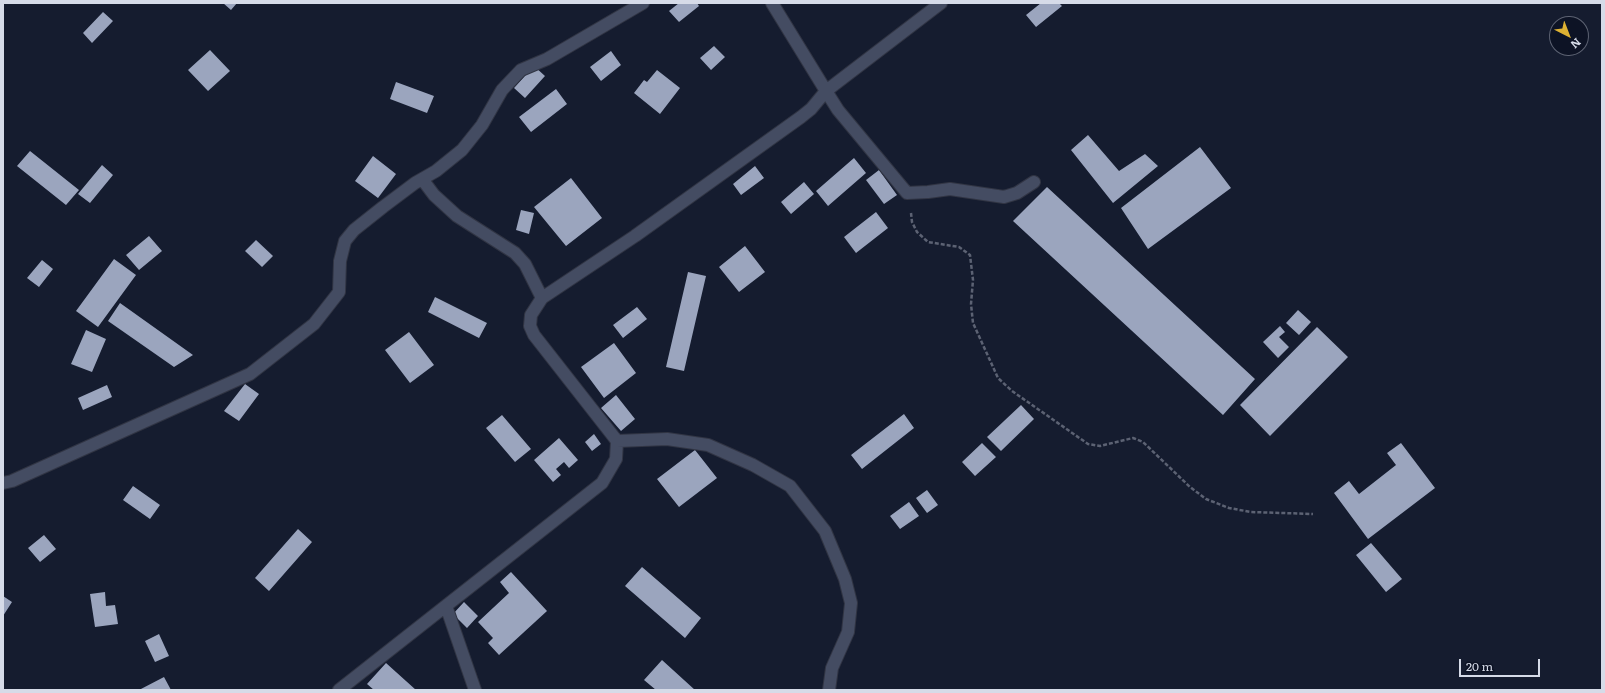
<!DOCTYPE html>
<html>
<head>
<meta charset="utf-8">
<style>
	body { margin:0 }
	#map { position:relative; width:1605px; height:693px; overflow:hidden; background:#151c2f; font-family:Literata,serif }
	canvas { display:block }
	.frame { position:absolute; inset:0; border:4px solid #d6dbe8; pointer-events:none }
	.north { position:absolute; left:1549px; top:16px; width:40px; height:40px; box-sizing:border-box; background:#0d1325; border:1px solid #5d6373; border-radius:50%; rotate:138deg; font-size:11px; font-weight:700; line-height:16px; text-align:center; color:#d6dbe8 }
	.north::after { content:''; display:block; margin:auto; width:14px; height:18px; background:#ddb133; clip-path:polygon(50% 0,100% 100%,50% 72%,0 100%) }
	.scale { position:absolute; left:1459px; top:659px; width:81px; height:18px; box-sizing:border-box; border:2px solid #d6dbe8; border-top:0; padding-left:5px; font-size:12px; line-height:14px; white-space:nowrap; color:#d6dbe8; -webkit-text-stroke:3px #0d1325; paint-order:stroke }
</style>
</head>
<body>
<div id="map">
<canvas width="1605" height="693"></canvas>
<div class="frame"></div>
<div class="north">N</div>
<div class="scale">20 m</div>
</div>
<script>
const context = document.querySelector('canvas').getContext('2d');
context.lineJoin = 'round';
function fill(path, color) {
  context.fillStyle = color;
  context.fill(path, 'evenodd');
}
function poly(rows) {
  const path = new Path2D();
  for (const r of rows) {
    path.moveTo(r[0], r[1]);
    for (let i = 2; i < r.length; i += 2) path.lineTo(r[i], r[i + 1]);
  }
  return path;
}
function stroke(path, color, width, dash) {
  context.strokeStyle = color;
  context.lineWidth = width;
  context.lineCap = dash ? 'butt' : 'round';
  context.setLineDash(dash || []);
  context.stroke(path);
}
fill(poly([
	[223,3,237,3,231,10],
	[679,3,697,3,699,6,679,22,669,11],
	[1041,3,1059,3,1062,6,1036,27,1026,15],
	[103,12,113,21,92,43,83,33],
	[714,46,725,57,711,70,700,58],
	[210,50,230,71,208,91,188,70],
	[611,51,621,65,601,81,590,67],
	[534,66,545,76,525,98,514,88],
	[657,70,680,88,660,114,634,93,644,80,647,82],
	[396,82,434,96,427,113,390,99],
	[556,89,567,104,531,132,519,117],
	[1088,135,1119,171,1145,154,1158,166,1113,203,1071,150],
	[1200,147,1231,188,1148,249,1121,208],
	[30,151,79,190,66,205,17,166],
	[373,156,396,174,378,198,355,181],
	[854,158,866,173,828,206,816,191],
	[102,165,113,175,90,203,78,194],
	[755,166,764,178,741,195,733,184],
	[879,170,897,195,884,204,866,180],
	[571,178,602,218,566,246,534,207],
	[804,182,814,194,791,214,781,202],
	[1047,187,1255,379,1223,415,1013,221],
	[521,210,534,213,529,234,516,230],
	[876,212,888,228,856,253,844,237],
	[149,236,162,251,139,270,126,255],
	[256,240,273,256,262,267,245,251],
	[745,246,765,272,739,292,719,267],
	[114,259,136,275,98,327,76,311],
	[42,260,53,269,39,287,27,278],
	[688,272,706,276,684,371,666,367],
	[435,297,487,323,479,338,428,312],
	[120,303,193,355,174,367,108,321],
	[637,307,647,319,623,338,613,325],
	[1298,310,1311,322,1299,335,1286,323],
	[1280,326,1285,332,1279,337,1289,347,1278,358,1263,342],
	[1317,327,1348,357,1270,436,1240,405],
	[86,330,106,339,92,372,71,364],
	[409,332,434,365,410,383,385,350],
	[614,343,636,373,604,398,581,367],
	[245,384,259,394,239,421,224,411],
	[107,385,112,397,83,410,78,398],
	[616,395,635,419,621,431,601,408],
	[1021,405,1034,419,1001,451,987,437],
	[904,414,914,428,862,469,851,455],
	[502,415,531,449,515,462,486,428],
	[594,434,601,444,592,451,585,442],
	[559,438,578,460,569,468,564,462,556,469,561,475,553,482,534,460],
	[982,443,996,457,975,476,962,462],
	[1401,443,1435,488,1368,539,1334,493,1349,481,1359,494,1396,465,1387,453],
	[695,450,717,478,679,507,657,479],
	[133,486,160,505,150,519,123,500],
	[927,490,938,505,927,513,916,498],
	[909,502,919,516,900,529,890,516],
	[298,529,312,542,269,591,255,578],
	[44,535,56,549,40,562,28,548],
	[1371,543,1402,579,1386,592,1356,555],
	[642,567,701,618,685,638,625,586],
	[511,572,547,611,499,655,488,643,493,638,478,622,509,593,500,582],
	[105,592,106,606,115,605,118,624,95,627,90,594],
	[3,596,12,602,3,616],
	[464,602,478,616,467,628,453,614],
	[159,634,169,656,155,662,145,641],
	[662,660,695,690,656,690,644,680],
	[386,663,416,690,374,690,367,684],
	[164,677,171,690,139,690]
]), '#9ba5be');
const street = poly([
	[772,3,826,91,941,3],
	[422,179,434,195,457,216,515,253,525,264,542,298],
	[617,441,667,439,708,445,753,465,790,486,825,531,845,579,851,603,848,632,832,668,829,690],
	[3,483,12,481,250,374,314,324,339,292,340,261,345,241,354,230,383,207,415,183,436,171,462,150,482,125,502,90,521,70,547,59,643,3],
	[446,606,475,690],
	[339,690,602,483,616,459,617,441,534,335,530,326,531,315,542,298,635,236,801,117,811,109,826,91,838,110,907,193,928,192,950,189,1004,197,1017,193,1034,182]
]);
stroke(street, '#313544', 14);
stroke(poly([
	[911,213,912,222,917,232,928,242,959,247,970,255,973,280,971,304,973,323,998,378,1012,391,1088,444,1100,446,1133,438,1143,442,1190,487,1206,499,1229,508,1251,512,1313,514]
]), '#5c6273', 2.5, [4, 2]);
stroke(street, '#444c62', 12);
</script>
</body>
</html>
